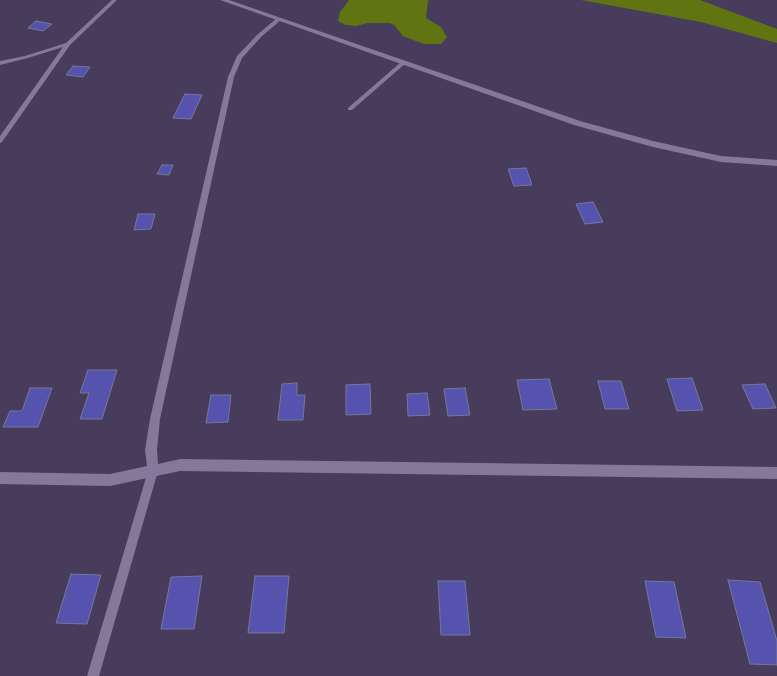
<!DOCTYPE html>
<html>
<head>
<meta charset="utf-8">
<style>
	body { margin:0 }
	canvas { display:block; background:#473c5b }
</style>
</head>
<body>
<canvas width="777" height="676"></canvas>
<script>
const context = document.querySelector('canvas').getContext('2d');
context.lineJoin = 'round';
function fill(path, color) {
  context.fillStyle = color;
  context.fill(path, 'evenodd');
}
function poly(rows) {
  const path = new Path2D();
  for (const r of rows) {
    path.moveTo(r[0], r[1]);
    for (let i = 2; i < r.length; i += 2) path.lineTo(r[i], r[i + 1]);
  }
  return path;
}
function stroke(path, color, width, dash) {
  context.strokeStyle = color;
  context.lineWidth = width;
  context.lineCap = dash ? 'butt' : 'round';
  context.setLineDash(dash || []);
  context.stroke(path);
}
fill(poly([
	[349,0,429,0,428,1,426,18,441,27,447,37,441,44,424,44,403,36,394,25,390,23,368,23,356,26,346,25,338,21,340,12],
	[581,0,700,0,777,29,777,43,701,22]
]), '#607412');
const building = poly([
	[36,21,52,24,43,31,28,28,36,21],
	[73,66,90,67,83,77,66,75,73,66],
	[185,94,202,95,191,119,173,118,185,94],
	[162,165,173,165,169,175,157,174,162,165],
	[526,168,532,185,514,186,508,169,526,168],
	[593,202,603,222,585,224,576,204,593,202],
	[138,214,155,214,151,229,134,230,138,214],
	[88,370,117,370,102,419,80,419,89,393,80,393,88,370],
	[692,378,703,410,677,411,667,379,692,378],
	[549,379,557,409,523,410,517,380,549,379],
	[598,381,621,381,629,409,605,409,598,381],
	[297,383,297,395,305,395,303,420,278,420,282,384,297,383],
	[370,384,371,414,346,415,346,385,370,384],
	[765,384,776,408,753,409,742,385,765,384],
	[30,388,52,388,38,427,3,427,10,411,22,411,30,388],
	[465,388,470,415,448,416,444,389,465,388],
	[427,393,430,415,408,416,407,394,427,393],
	[211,395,231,395,228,422,206,423,211,395],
	[71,574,101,575,87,624,56,623,71,574],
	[202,576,194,629,161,629,171,577,202,576],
	[255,576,289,576,284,633,248,633,255,576],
	[728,580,760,582,777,641,777,665,750,664,728,580],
	[438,581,465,581,470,635,441,635,438,581],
	[645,581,674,582,686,638,656,637,645,581]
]);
fill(building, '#5653af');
stroke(building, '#75779a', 1);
fill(poly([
	[112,0,117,0,70,45,2,142,0,143,0,136,63,47,28,58,0,65,0,61,25,56,66,43,112,0],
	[401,62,406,63,352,110,348,110,348,108,401,62],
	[153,466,156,468,158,471,99,676,87,676,148,471,150,468,153,466]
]), '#85789b');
fill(poly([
	[277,18,282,19,261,37,242,58,234,77,160,419,157,450,158,464,180,459,777,467,777,479,180,471,110,486,0,484,0,472,110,474,147,466,145,450,150,419,228,77,237,56,257,35,277,18]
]), '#85789b');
fill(poly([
	[220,0,229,0,580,121,653,141,721,156,777,160,777,166,721,162,653,147,574,125,220,0]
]), '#85789b');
</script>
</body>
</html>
